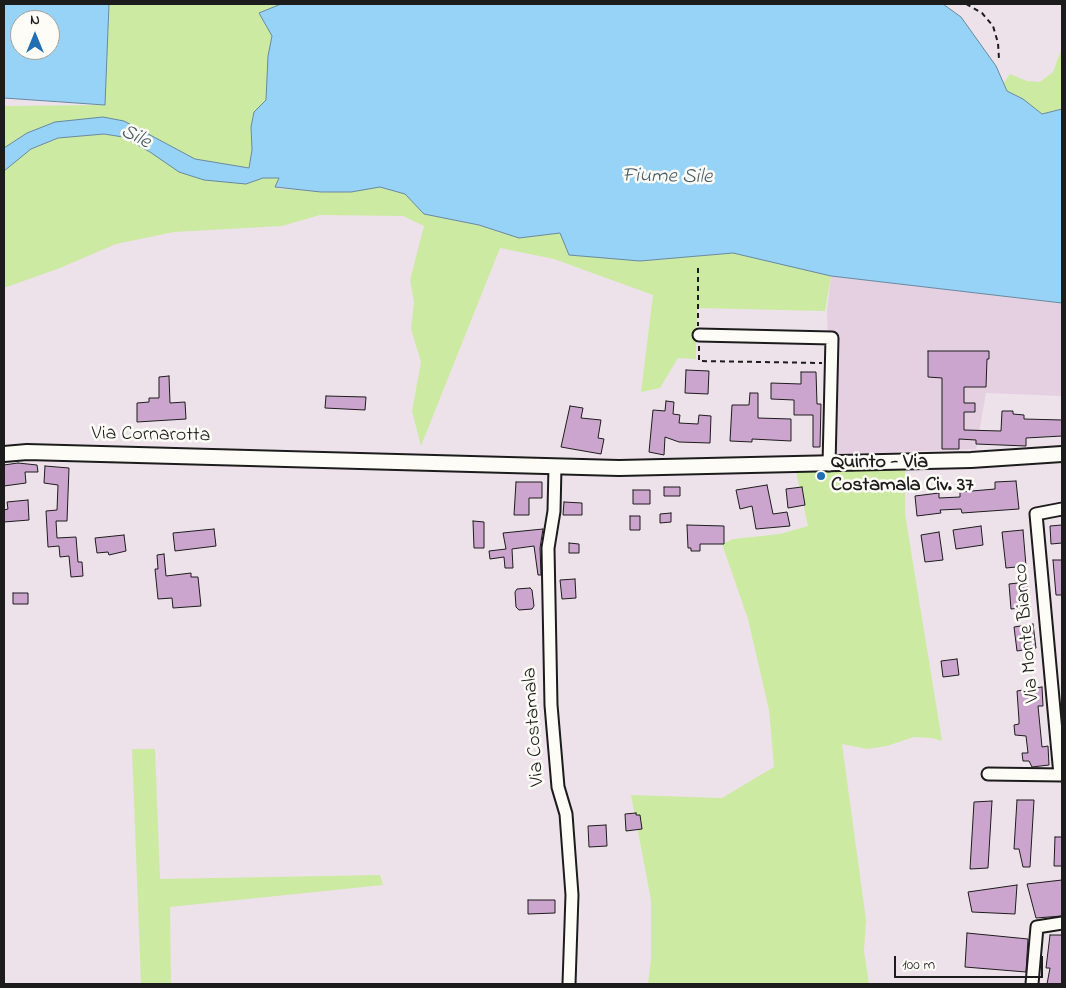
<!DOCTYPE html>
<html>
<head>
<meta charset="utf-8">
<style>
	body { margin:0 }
	#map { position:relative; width:1066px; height:988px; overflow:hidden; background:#eee2ea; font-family:"Indie Flower",sans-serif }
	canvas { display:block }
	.frame { position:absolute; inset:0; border:5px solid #1c1c1c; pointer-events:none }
	.north { position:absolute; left:10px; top:10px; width:50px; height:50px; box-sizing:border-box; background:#fdfcf7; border:1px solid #a3a29f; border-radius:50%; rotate:0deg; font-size:14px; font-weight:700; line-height:20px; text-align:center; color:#1c1c1c }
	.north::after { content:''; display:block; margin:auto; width:18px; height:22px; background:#1f6fb2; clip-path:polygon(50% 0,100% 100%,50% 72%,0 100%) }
	.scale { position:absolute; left:894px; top:956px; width:149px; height:22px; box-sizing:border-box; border:2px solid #1c1c1c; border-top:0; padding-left:6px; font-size:15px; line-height:18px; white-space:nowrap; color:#1c1c1c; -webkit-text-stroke:4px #fdfcf7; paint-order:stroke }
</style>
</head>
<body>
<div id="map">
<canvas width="1066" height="988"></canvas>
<div class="frame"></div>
<div class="north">N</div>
<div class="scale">100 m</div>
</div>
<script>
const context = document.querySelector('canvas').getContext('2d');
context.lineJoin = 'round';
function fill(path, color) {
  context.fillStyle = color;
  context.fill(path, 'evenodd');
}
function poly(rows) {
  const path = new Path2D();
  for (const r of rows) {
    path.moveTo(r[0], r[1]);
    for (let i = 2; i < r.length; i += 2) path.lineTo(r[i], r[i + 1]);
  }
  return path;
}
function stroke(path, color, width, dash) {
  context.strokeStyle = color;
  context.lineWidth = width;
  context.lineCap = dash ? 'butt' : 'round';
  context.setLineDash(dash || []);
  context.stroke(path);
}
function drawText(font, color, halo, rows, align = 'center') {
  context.font = font + ' "Indie Flower",sans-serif';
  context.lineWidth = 5;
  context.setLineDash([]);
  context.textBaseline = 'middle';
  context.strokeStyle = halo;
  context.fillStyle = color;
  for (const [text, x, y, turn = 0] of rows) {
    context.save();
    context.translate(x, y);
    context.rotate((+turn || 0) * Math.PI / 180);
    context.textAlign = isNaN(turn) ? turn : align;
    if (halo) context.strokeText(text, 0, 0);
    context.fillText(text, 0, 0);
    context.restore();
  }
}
fill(poly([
	[831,276,1062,303,1062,396,986,393,976,449,822,455,828,362,827,311]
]), '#e4d0e1');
fill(poly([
	[109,4,281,4,259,13,272,36,268,56,266,101,254,112,251,127,252,150,249,168,195,159,124,121,27,133,4,148,4,106,105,105],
	[1062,48,1062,109,1042,114,1023,99,1007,92,1003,84,1010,74,1027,81,1040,82,1053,72],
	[104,134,123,137,150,152,246,184,263,178,279,178,275,187,280,189,351,192,379,187,405,194,424,214,479,225,519,238,560,233,569,255,640,261,733,253,776,262,831,276,825,311,697,308,696,359,678,358,660,388,641,392,653,295,554,259,500,248,421,446,412,411,421,362,411,329,414,302,410,280,424,226,403,216,320,215,282,226,174,232,116,244,60,268,4,288,4,171,31,149,58,138],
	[905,470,905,514,942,741,932,738,914,737,887,746,867,749,842,744,866,920,864,951,869,984,648,984,651,959,651,900,631,795,722,798,774,767,769,710,748,619,722,544,733,539,780,534,808,526,796,472],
	[132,749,155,749,160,879,380,875,383,885,170,907,171,984,141,984]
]), '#cceaa2');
const water = poly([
	[4,4,109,4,105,105,4,98,4,4],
	[20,20,50,20,50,50,20,50,20,20],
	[281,4,943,4,961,17,996,66,1007,91,1023,99,1042,114,1062,109,1062,303,831,276,733,253,640,261,569,255,560,233,519,238,479,225,424,214,405,194,380,187,351,192,321,192,275,187,279,178,263,178,246,184,204,180,179,172,150,152,123,137,104,134,58,138,31,149,4,171,4,148,27,133,55,122,103,117,124,121,195,159,249,168,252,150,251,127,254,112,266,100,268,56,272,36,259,13,281,4]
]);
fill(water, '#97d2f7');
stroke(water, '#66899f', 1);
const building = poly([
	[928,351,989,351,989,359,987,359,986,387,964,387,964,403,975,403,975,412,964,412,964,430,1001,431,1002,411,1013,411,1013,414,1024,415,1024,419,1062,420,1062,436,1026,438,1026,446,976,444,976,440,959,439,959,449,942,449,942,378,928,377,928,351],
	[686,370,709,371,708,394,685,393,686,370],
	[801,372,816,372,817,404,821,404,820,447,813,447,813,415,794,415,794,400,771,399,771,383,801,384,801,372],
	[169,376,170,403,185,402,186,419,137,422,137,403,149,402,149,398,159,398,159,377,169,376],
	[750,393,758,393,758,418,791,419,791,441,752,439,752,442,730,441,732,405,749,405,750,393],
	[326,396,366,397,365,410,325,408,326,396],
	[666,401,674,402,673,414,680,415,679,423,698,424,699,415,711,416,710,443,679,442,665,437,664,455,649,452,653,410,665,411,666,401],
	[570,406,583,408,581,418,601,420,598,438,604,439,601,454,561,447,570,406],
	[18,463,37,465,38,472,25,472,26,483,4,486,4,465,18,463],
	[45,466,69,468,67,521,56,521,57,538,76,537,78,562,82,562,83,576,71,577,69,556,60,557,59,546,48,547,46,511,57,510,58,485,44,483,45,466],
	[1016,481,1019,509,962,513,961,509,940,510,941,513,917,516,915,496,939,493,939,498,960,497,960,492,995,489,995,482,1016,481],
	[516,482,542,482,542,498,529,498,529,515,514,515,516,482],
	[767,485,773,514,787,512,790,526,756,529,752,506,740,509,736,490,767,485],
	[664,487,680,487,680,496,664,496,664,487],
	[802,487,805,505,788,508,786,489,802,487],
	[633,490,650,490,650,504,633,504,633,490],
	[28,500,29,520,4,522,4,510,8,509,7,502,28,500],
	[564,502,582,503,582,515,563,515,564,502],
	[671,513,671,522,660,523,660,514,671,513],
	[630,516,640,516,640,530,630,530,630,516],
	[473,521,484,522,484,548,474,548,473,521],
	[687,525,724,526,724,544,700,544,700,551,691,551,691,548,688,548,687,525],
	[1062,525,1062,543,1051,544,1050,526,1062,525],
	[981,526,983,545,956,549,953,530,981,526],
	[214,529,216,546,175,551,173,533,214,529],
	[543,529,540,548,541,575,538,575,534,546,512,549,513,568,505,568,504,557,490,559,489,551,506,549,503,533,543,529],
	[1023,530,1026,566,1006,568,1002,532,1023,530],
	[939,532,943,560,925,562,921,535,939,532],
	[124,535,126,551,109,555,108,552,97,553,95,538,124,535],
	[569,543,579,544,579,553,569,553,569,543],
	[164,554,166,576,191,573,191,577,198,577,201,606,173,608,172,598,158,599,155,569,158,569,157,555,164,554],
	[1053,560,1062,560,1062,595,1056,595,1053,560],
	[575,579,576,598,562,599,560,580,575,579],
	[1027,582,1030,607,1011,609,1009,584,1027,582],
	[530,588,532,590,534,606,532,609,519,610,516,607,515,592,517,589,530,588],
	[13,593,28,593,28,604,13,604,13,593],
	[1033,624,1036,648,1017,651,1014,627,1033,624],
	[957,659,959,675,943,677,941,661,957,659],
	[1042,687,1043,706,1038,706,1042,747,1048,746,1049,765,1032,767,1029,761,1023,761,1022,753,1028,753,1026,736,1015,735,1014,725,1019,724,1019,720,1017,691,1042,687],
	[1017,800,1034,800,1030,867,1023,867,1019,849,1014,849,1017,800],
	[992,801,988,868,970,869,974,802,992,801],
	[636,813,636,815,640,815,642,829,626,831,625,814,636,813],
	[606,825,607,846,589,847,588,826,606,825],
	[1055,837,1062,837,1062,866,1054,866,1055,837],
	[1062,880,1062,916,1036,918,1027,884,1062,880],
	[1017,885,1015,914,972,912,968,892,1017,885],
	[528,900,555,900,555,913,528,914,528,900],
	[967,933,1028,939,1026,972,965,967,967,933],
	[1050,935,1062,935,1062,984,1047,984,1050,968,1046,968,1050,935]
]);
fill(building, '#cba5cd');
stroke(building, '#1c1c1c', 1);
const minor = poly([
	[699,335,832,338,829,465],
	[555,467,554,511,548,548,551,705,558,787,566,814,572,895,569,984],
	[988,774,1062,775],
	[1060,775,1036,514,1062,509],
	[1032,984,1037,927,1062,923]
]);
const major = poly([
	[4,454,27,452,619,468,971,460,1062,454]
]);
stroke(minor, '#1c1c1c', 15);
stroke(major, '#1c1c1c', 18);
stroke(poly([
	[966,4,982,13,993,26,998,43,999,59],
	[698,268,698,326],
	[699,346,699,361,822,363]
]), '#1c1c1c', 2, [5, 4]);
stroke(minor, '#fdfcf7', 11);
stroke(major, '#fdfcf7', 14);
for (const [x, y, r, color] of [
	[821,476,5,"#1f6fb2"]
]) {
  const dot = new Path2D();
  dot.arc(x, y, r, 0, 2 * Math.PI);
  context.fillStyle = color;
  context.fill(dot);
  stroke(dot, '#fdfcf7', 2);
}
drawText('20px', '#1c1c1c', '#fdfcf7', [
	["Via Cornarotta",151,436,1],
	["Via Monte Bianco",1028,633,-95],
	["Via Costamala",535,727,-94]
]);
drawText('bold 20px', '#1c1c1c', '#fdfcf7', [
	["Quinto - Via",831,464],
	["Costamala Civ. 37",831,487]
], 'left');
drawText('italic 21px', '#475c69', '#fdfcf7', [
	["Sile",135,138,27],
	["Fiume Sile",667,178,1]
]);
</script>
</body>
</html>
